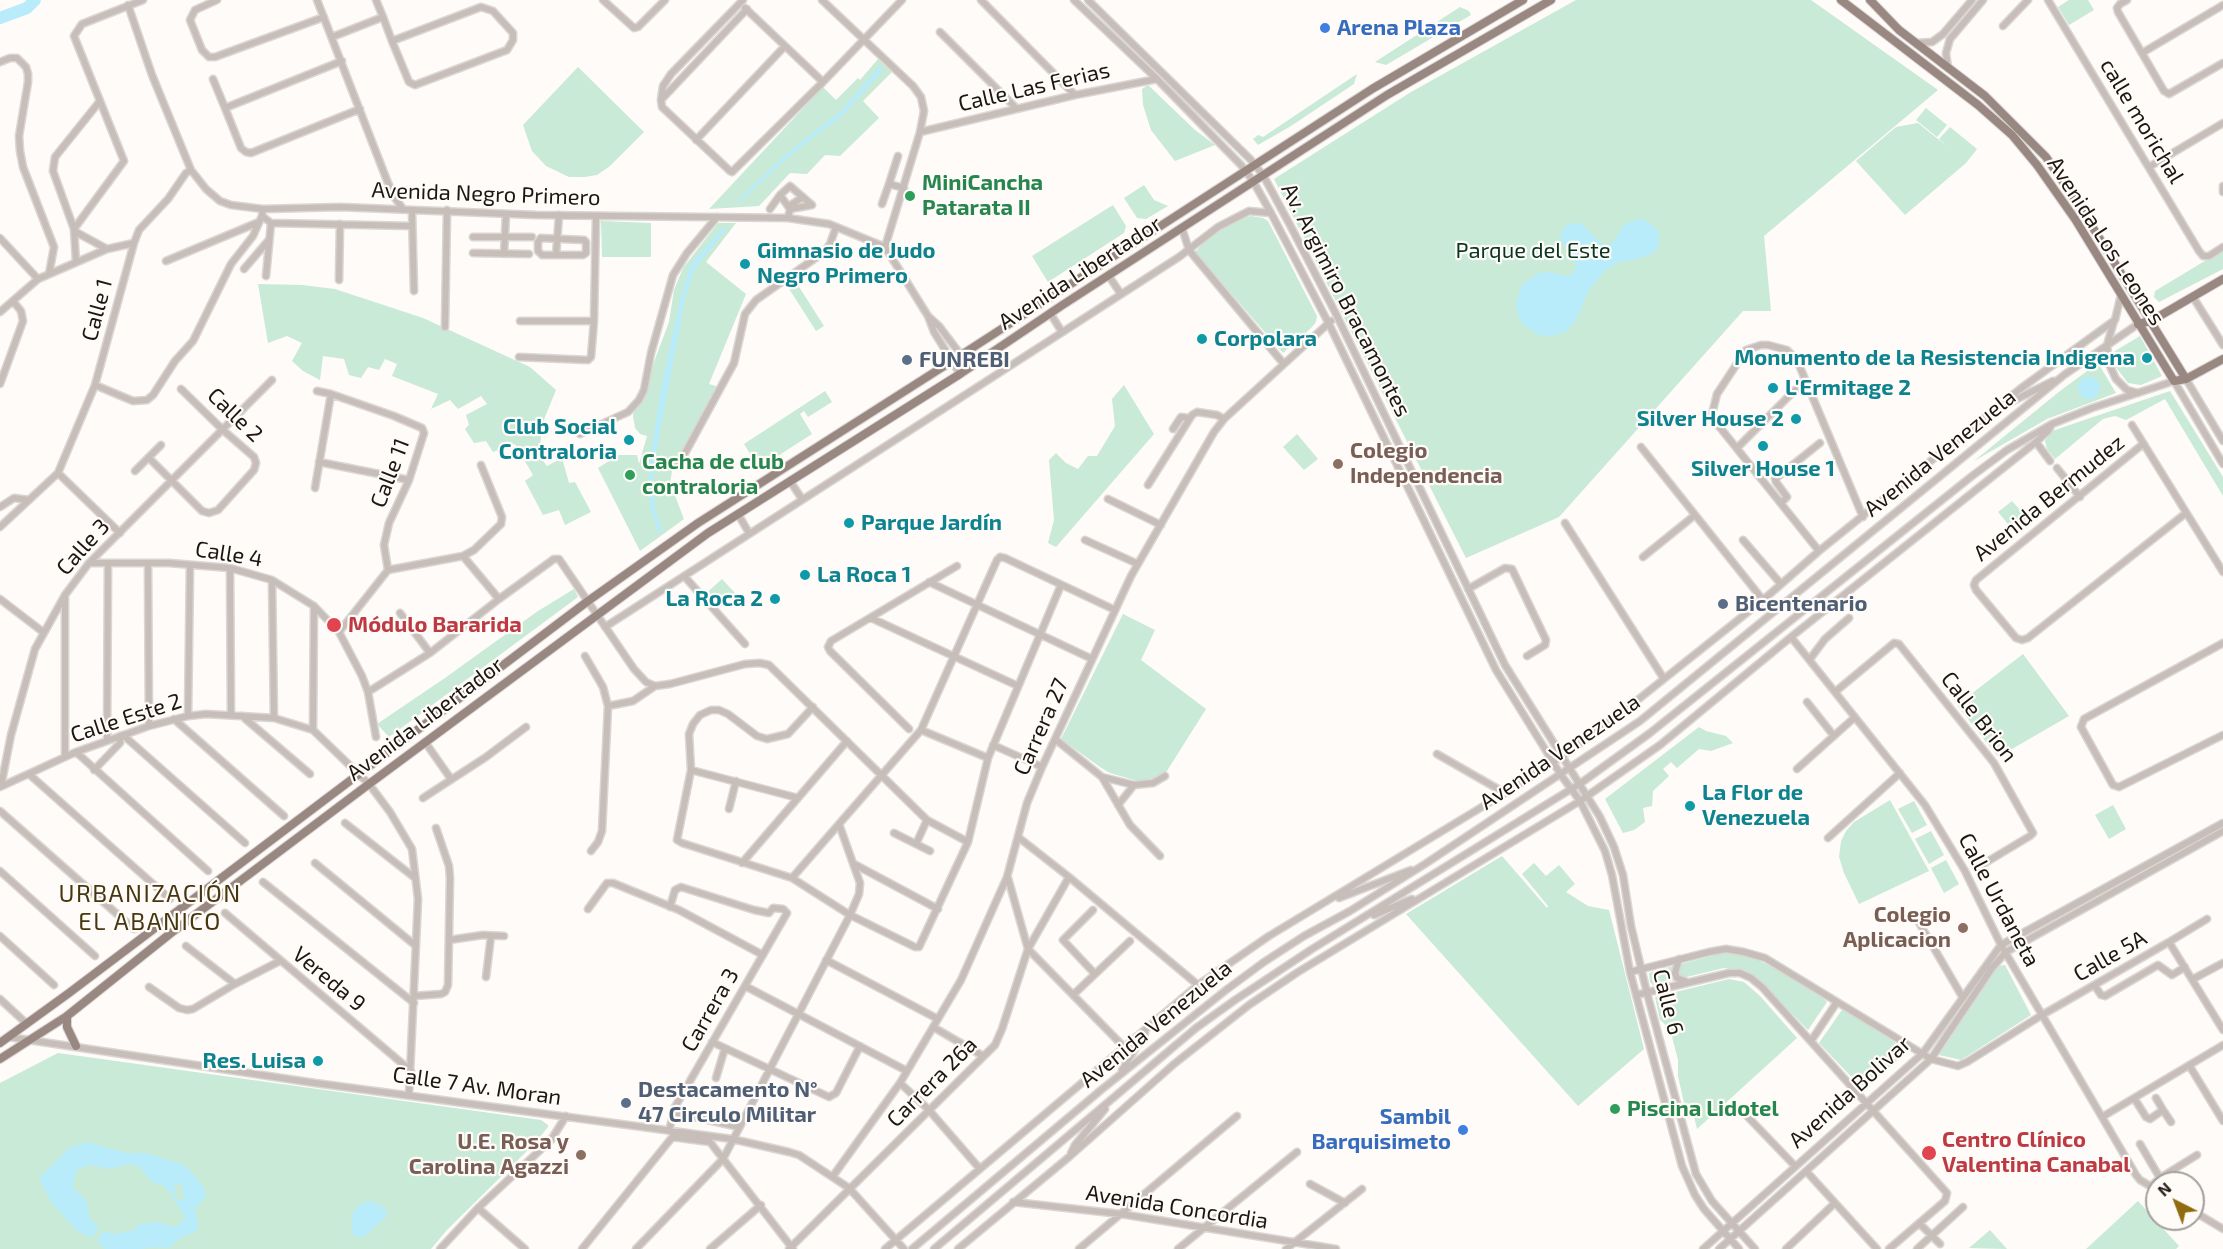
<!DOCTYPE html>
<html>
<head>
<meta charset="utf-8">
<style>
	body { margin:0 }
	#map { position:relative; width:2223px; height:1249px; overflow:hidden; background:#fefbf8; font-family:"Exo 2",sans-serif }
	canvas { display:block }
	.north { position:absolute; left:2145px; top:1171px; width:60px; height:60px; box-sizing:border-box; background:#fefbf8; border:2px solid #a39f9b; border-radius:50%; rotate:318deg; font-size:16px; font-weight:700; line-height:24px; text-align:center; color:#1b1610 }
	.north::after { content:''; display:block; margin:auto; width:21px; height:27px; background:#8e6c0f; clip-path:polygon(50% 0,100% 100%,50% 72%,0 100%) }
</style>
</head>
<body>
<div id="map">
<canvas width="2223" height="1249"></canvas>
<div class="north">N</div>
</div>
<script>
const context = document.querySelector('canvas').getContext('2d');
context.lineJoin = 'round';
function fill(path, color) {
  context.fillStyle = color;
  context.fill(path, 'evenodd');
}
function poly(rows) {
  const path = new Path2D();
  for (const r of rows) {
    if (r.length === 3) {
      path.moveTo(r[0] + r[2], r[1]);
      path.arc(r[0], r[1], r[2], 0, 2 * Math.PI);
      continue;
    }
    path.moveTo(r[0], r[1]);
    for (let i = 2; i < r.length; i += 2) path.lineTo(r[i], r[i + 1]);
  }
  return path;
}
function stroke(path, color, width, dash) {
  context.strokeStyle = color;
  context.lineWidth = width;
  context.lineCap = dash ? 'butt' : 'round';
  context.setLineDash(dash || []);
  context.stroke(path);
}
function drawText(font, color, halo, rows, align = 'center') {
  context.font = font + ' "Exo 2",sans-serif';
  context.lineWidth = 4.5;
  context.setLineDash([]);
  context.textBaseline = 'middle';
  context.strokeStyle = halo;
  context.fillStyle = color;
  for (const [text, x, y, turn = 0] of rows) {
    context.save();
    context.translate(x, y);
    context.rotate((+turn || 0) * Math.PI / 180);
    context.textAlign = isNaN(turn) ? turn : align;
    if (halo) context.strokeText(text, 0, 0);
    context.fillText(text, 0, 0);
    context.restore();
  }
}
fill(poly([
	[1576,0,1811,0,1938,90,1764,236,1771,311,1743,311,1559,517,1466,558,1274,179,1411,92],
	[2069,0,2088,0,2094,10,2069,25,2058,7],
	[1460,7,1469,11,1471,15,1386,65,1375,62],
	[878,59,892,72,863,101,879,118,840,156,825,155,807,174,790,173,759,206,709,209,823,87,836,100,858,78,860,80],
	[578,67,644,132,610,166,597,175,584,177,569,177,546,166,532,151,523,125],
	[1357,74,1354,84,1291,126,1258,145,1253,139,1258,135,1263,137],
	[1148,85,1195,130,1215,145,1175,161,1151,130,1143,105,1142,89],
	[1926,108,1947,125,1937,137,1916,120],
	[1918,123,1948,147,1939,139,1950,127,1977,149,1966,163,1905,215,1856,161,1896,127],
	[1144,185,1154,200,1168,206,1146,219,1137,218,1124,198],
	[1113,205,1126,226,1124,233,1048,282,1032,256],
	[1251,216,1263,218,1268,221,1317,316,1316,322,1311,328,1283,353,1195,252,1208,238,1219,230,1239,219],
	[601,221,651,223,651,257,602,257],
	[718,223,736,223,706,262,746,294,709,384,719,387,699,427,678,459,672,459,673,466,670,483,684,519,640,551,598,468,609,461,611,455,637,455,639,464,647,436,640,434,635,428,633,416,635,404,642,394,669,322,674,290,683,268],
	[2223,250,2223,269,2159,302,2154,297,2155,291],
	[794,279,824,326,816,331,786,284],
	[258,284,302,285,335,289,423,318,530,367,556,390,543,422,539,455,547,466,562,458,569,483,575,482,591,512,565,525,559,510,543,515,525,481,533,475,515,444,493,452,486,441,474,443,465,429,469,425,466,415,487,404,481,396,458,409,450,400,431,409,438,394,392,376,397,364,385,359,379,370,368,367,361,378,349,375,344,359,323,356,320,380,303,371,292,361,302,343,287,336,268,343],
	[2140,336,2162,376,2141,385,2128,383,2112,362,2115,351],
	[2098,363,2116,393,2047,419,1974,461,2060,391],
	[1124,385,1154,434,1056,547,1048,543,1054,520,1049,460,1056,453,1066,463,1078,469,1088,456,1097,456,1115,426,1112,399],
	[825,391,832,402,808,417,804,411,800,414,812,434,759,468,744,444],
	[2170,391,2223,477,2223,496,2165,399,2126,420,2115,416,2103,419,2055,459,2047,449,2045,441,2052,431],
	[1297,434,1318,459,1304,470,1283,447],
	[2012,501,2027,518,2012,529,1998,512],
	[722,579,735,593,716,610,703,596],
	[574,589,578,597,389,737,377,724,445,678,538,611],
	[1123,614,1155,630,1141,660,1206,709,1165,774,1141,782,1110,773,1100,767,1061,739],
	[2023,654,2069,716,1998,757,1957,705],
	[1699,727,1706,731,1726,736,1733,743,1711,751,1699,749,1677,768,1671,762,1663,769,1669,776,1653,791,1652,806,1643,808,1645,822,1634,830,1623,833,1605,799],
	[1890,800,1929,871,1859,904,1844,873,1839,857,1841,841,1846,831,1854,822],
	[1914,801,1927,825,1912,833,1898,809],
	[2113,805,2126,829,2109,839,2095,815],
	[1931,831,1944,855,1929,864,1915,839],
	[1502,856,1547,908,1548,906,1522,874,1534,863,1546,876,1559,865,1575,884,1566,892,1588,906,1609,910,1644,1049,1578,1106,1406,914],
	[1946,860,1959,884,1944,893,1931,868],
	[1730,951,1744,953,1784,973,1822,997,1827,1002,1808,1030,1759,980,1745,971,1724,968,1653,985,1650,982,1649,974,1651,972],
	[2005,965,2031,1015,1961,1060,1939,1055,1998,966],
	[1729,979,1744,982,1760,996,1797,1038,1697,1129,1692,1108,1684,1103,1678,1076,1678,1060,1670,1029,1660,1020,1655,997],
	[1844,1007,1907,1051,1864,1090,1819,1043],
	[58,1053,541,1120,548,1125,548,1127,534,1144,447,1230,431,1249,0,1249,0,1083],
	[2138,1201,2179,1246,2176,1249,2086,1249],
	[1990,1230,2007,1249,1969,1248]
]), '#c8ead6');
fill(poly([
	[880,66,884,69,843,115,788,157,741,201,737,201,786,154,840,112],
	[1638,219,1646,220,1658,230,1659,245,1653,253,1645,257,1617,263,1606,270,1589,290,1575,322,1565,332,1552,336,1538,335,1523,324,1519,318,1516,304,1522,285,1538,273,1549,272,1567,276,1572,274,1576,268,1575,262,1560,239,1563,228,1571,223,1582,224,1601,243,1607,246,1613,242,1625,224],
	[722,228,727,228,695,268,685,298,653,469,655,508,662,531,659,533,650,507,649,467,661,390,681,296,691,264],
	[2089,388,11],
	[87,1142,126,1153,147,1153,182,1164,191,1171,204,1188,206,1197,195,1208,199,1228,195,1232,182,1237,169,1248,153,1247,141,1249,105,1249,97,1241,103,1231,115,1234,134,1230,139,1224,159,1222,172,1227,179,1225,184,1220,185,1217,181,1210,171,1196,175,1196,178,1200,184,1200,182,1184,174,1185,176,1193,170,1194,165,1186,151,1182,139,1166,130,1164,109,1169,90,1165,78,1169,74,1179,73,1187,86,1200,90,1219,99,1227,92,1238,76,1230,52,1203,40,1181,41,1176,69,1148],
	[368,1201,374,1202,385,1208,387,1214,386,1217,364,1237,356,1237,351,1233,353,1213,359,1205]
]), '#b8ecfa');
stroke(poly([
	[0,18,27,8,35,0]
]), '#b8ecfa', 12);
const minor = poly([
	[217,0,195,10,190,20,202,50,209,57,215,57,324,17],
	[317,0,388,183,395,198,403,209],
	[376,0,383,17,392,41,409,82,415,85,507,50,513,40,513,33,493,11,481,7,392,41],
	[603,0,634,28,638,27,665,0],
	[822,0,913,86,921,97,924,111,920,132,885,247],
	[981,0,1075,95],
	[1074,0,1157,79,1241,165,1253,181,1271,213,1329,324,1496,670,1561,775,1580,801,1605,851,1612,875,1630,972,1682,1166,1695,1195,1704,1209,1739,1249],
	[1088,0,1250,159,1263,175,1290,225,1336,314,1505,665,1600,817,1614,847,1623,875,1631,926,1647,993,1696,1174,1712,1201,1755,1249],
	[2048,0,2199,251,2203,256,2209,256,2223,247],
	[2127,0,2120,4,2117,8,2118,12,2164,91,2169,94,2223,63],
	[128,5,152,75,191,170,206,189,220,201,231,205,263,209,340,207,536,215,788,218,829,224,885,247,928,316,934,332,960,374],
	[745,8,823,82],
	[747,9,661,100,662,107,730,171,732,172,823,82,902,0],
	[2003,26,2028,0],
	[940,32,1016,108],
	[332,37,383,17],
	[1916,43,1932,42,1943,34,1972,0],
	[2142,53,2223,5],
	[342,61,225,108,241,148,246,152,251,153,360,109],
	[0,62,10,58,17,58,26,67,28,74,28,82,19,136,20,151,23,167,54,247,49,274],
	[1948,68,1946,53,1950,39,1983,0],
	[213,79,225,108],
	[661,100,663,86,671,74,743,0],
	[920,132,1075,95,1157,79],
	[696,140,785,46],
	[2149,167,2223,123],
	[889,184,898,156],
	[2223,186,2223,192],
	[882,204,889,184,904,188],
	[789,206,803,197],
	[770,209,780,195],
	[412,210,414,291],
	[262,216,271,223,266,276],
	[788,218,790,209,780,195,790,186,812,205,790,209],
	[271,223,412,226],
	[1182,228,1189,250,1283,363],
	[74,229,124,161,74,36,82,24,143,0],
	[74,231,107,249],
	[473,237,532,237],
	[0,238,38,279],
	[541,238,584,240,586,242,586,253,583,255,542,255,538,251,538,242,541,238],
	[473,253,529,254],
	[504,254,506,214],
	[556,255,559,215],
	[166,261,259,222],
	[76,262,74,229,53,171,55,157,100,101],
	[244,269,268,241],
	[1108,275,1121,294],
	[339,280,340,224],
	[2193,297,2223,345],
	[0,312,38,279,107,249,134,243],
	[1050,313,1062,332],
	[928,316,939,326,970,367],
	[520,321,594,321],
	[2114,321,2107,345,2109,364,2116,379,2127,390,2138,393],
	[445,327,447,210],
	[519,357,588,360,591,357,594,321,596,216],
	[2186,379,2223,441],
	[0,384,23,321,21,311,13,301],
	[95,385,133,401,147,400,153,395,175,361,193,341,231,264,253,236,262,216,263,209],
	[317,391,331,394,394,416,422,428,424,433,409,480,389,523,384,545,388,570],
	[2003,406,2053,381],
	[2132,425,2223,572],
	[1173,429,1181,417,1189,418],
	[580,434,628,412,639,400,644,390,651,353,673,275,687,253,717,217],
	[2036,442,2050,461],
	[2143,444,1976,580,1974,585,1976,590,2016,638,2022,640,2028,638,2186,513],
	[1641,447,1763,600],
	[1737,448,1795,390],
	[149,458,202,511,209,513,218,510,254,470,256,463,254,457,223,430,181,389],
	[319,462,409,480],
	[678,466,734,363,745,314,756,300,824,252,830,244,836,227],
	[2057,468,2080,497],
	[135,471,161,445],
	[58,473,120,533],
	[790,481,802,499],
	[1148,485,1192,415,1197,412,1217,415,1224,419],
	[315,488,331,394],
	[1108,499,1161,525],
	[1781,503,1787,497,1776,482,1775,479,1820,443],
	[0,507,14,498,29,500],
	[738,514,749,533],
	[1565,523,1664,679],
	[0,527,58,473,95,385,134,243,139,230,168,199,186,173,191,170],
	[1085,540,1138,564],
	[1743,540,1781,584],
	[1819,551,1714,420,1712,414,1717,394,1746,350,1761,345,1768,345,1787,350,1797,360,1863,517],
	[463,556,474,550,501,524,502,517,481,465],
	[1643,557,1695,515],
	[89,563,169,563,230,568,272,580,314,606,339,632,362,676,368,692,376,737],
	[148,563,149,726],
	[230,568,231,714],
	[684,576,745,644],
	[272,580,274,718],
	[929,582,1092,659],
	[1468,589,1505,568,1512,569,1546,640,1545,645,1527,656],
	[65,595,65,757],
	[0,599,43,632],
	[400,613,430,653],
	[871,618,1018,686],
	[605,627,1179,257,1218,227,1249,211,1271,213],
	[339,632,388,570,463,556,499,599],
	[1791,637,1925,805,1965,871,2001,945,2136,1175,2140,1180,2157,1190],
	[2223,643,2084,719,2081,727,2113,785,2119,787,2223,735],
	[585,656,603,687,608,706],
	[1810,659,1825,639,1849,618],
	[368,692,430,653,499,599,554,559,559,559,634,669,646,682,655,686,670,684,745,664,760,663,769,665,927,820,968,842],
	[1835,692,1894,643,1899,644,1994,763,2033,833,2030,836,1980,866],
	[1807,702,1834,736],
	[813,707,788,734,767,739,757,736,728,714,719,710,711,710,700,715,693,724,689,734,691,770,677,840,682,843,792,878,850,915,915,947,919,947,968,842,988,758,1061,585],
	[188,716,190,566],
	[242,716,310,774],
	[174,719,284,816],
	[909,729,830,651,828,647,831,641,957,566],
	[313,730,314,606],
	[921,730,988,758],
	[123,735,245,843],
	[1055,739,1102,777,1130,825,1160,856],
	[107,741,108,563],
	[425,742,451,779],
	[993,745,1042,767],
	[76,752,208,871],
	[1437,754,1505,793],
	[1797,769,1855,717],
	[94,770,120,743,120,736],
	[691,770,798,798],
	[30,775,170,899],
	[1102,777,1134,785,1153,783,1165,776],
	[1,786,11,735,35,649,65,595,89,563,272,380],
	[0,787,76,752,149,726,188,716,206,714,274,718,313,730,369,784,390,812,412,849,418,899,409,1095],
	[423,798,486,757,526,727],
	[1118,805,1134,785],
	[729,809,736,781],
	[0,811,134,929],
	[345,823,415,878],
	[894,833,930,851],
	[1018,837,1069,877,1198,985],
	[1828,838,1900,773],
	[916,844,927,820],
	[591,851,598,842,602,831,608,706,633,701,655,686],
	[315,863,416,946],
	[742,863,847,741],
	[854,864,938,909],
	[0,871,95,956],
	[792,878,839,824],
	[1008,878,1028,949,1124,1047],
	[263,882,414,1003],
	[1339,898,1411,870],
	[588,909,607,883,613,883,679,910,763,955],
	[1093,910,1063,940,1095,974],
	[225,913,411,1071],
	[1374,915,1412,899],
	[1917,919,1963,998],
	[0,936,54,985],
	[449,940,483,935,504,936],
	[2169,942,2207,919],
	[186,946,235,984],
	[1679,959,1675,973,1677,978,1687,982],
	[826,960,938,1019],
	[1630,972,1709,952,1726,949,1744,952,1765,958,1931,1059,1958,1066,1967,1062,2042,1015,2169,942,2223,1030],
	[486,977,491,936],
	[2193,979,2223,963],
	[745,986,907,1071],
	[2095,986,2101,995,2105,996,2158,965,2172,975,2185,967],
	[149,987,179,1008,187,1010,193,1009,235,984,280,961],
	[1074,994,1130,941],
	[1636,995,1729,973,1740,973,1751,978,1762,987,1947,1193,1945,1201,1889,1249],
	[414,996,441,994,445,992,448,985,450,878,449,866,436,828],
	[0,999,27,1024],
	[933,1027,983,1056],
	[9,1037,315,1083,732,1139,789,1152,799,1155,849,1188,904,1249],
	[1811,1041,1837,1002],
	[712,1042,829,1097,836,1093,860,1046],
	[2189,1065,2223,1121],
	[1122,1070,1145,1033],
	[716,1078,725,1048],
	[900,1083,928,1109,980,1169],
	[2134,1098,2146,1117,2150,1119,2163,1110,2156,1098],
	[2163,1110,2171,1122],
	[673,1112,739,1127],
	[1746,1115,1795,1166],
	[2102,1117,2223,1045],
	[669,1131,675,1107,787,913,783,909,773,908,769,913,754,910,681,887,675,890,670,907],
	[672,1137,710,1142,793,1249],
	[2140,1144,2160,1178],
	[1071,1153,1075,1145,1105,1109],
	[1806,1171,1877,1249],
	[833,1176,900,1083,961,980,1007,877,1027,803,1042,767,1131,576,1214,432,1224,419,1331,321],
	[1310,1184,1345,1203],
	[2151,1186,2160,1178,2197,1155],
	[1013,1202,1121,1214,1336,1249],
	[478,1208,525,1249],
	[2193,1211,2223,1229],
	[1919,1223,1940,1244],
	[440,1249,478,1208,551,1140,566,1116],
	[582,1249,674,1135],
	[636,1249,723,1159,850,915,859,894,860,883,839,824,921,730,997,560,1000,557,1005,558,1115,610],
	[710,1249,761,1205],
	[789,1249,995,1045,1002,1029,1028,949,1069,877],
	[885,1249,1198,985,1269,936,1505,793,1563,756,1630,706,1763,600,1819,551,2020,389,2115,320,2121,295],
	[912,1249,1101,1090,1226,990,1264,962,1304,936,1350,911,1425,864,1640,721,2064,375,2138,324],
	[934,1249,1196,1028,1235,1000,1312,949,1581,783,1650,733,1972,476,2007,450,2052,424,2092,408,2174,381,2223,464],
	[958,1249,1069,1157,1174,1064,1249,1005,1298,972,1580,801,1660,745,1791,637,2036,442,2048,431,2052,424],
	[1079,1249,1237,1116],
	[1178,1249,1297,1152],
	[1286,1249,1362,1189],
	[1703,1249,1923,1053,2001,945,2223,823],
	[1719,1249,1931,1059,1992,968,2006,952,2223,831],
	[1786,1249,1835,1203],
	[1917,1249,1963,1207]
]);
const major = poly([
	[1841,0,1978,105,2012,135,2037,165,2075,219,2174,381,2186,379,2223,359],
	[1870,0,1899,30,1985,96,2046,157,2079,205,2186,379],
	[2138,324,2151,321,2223,279],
	[67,1016,67,1027,76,1046],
	[0,1043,69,993,588,601,698,523,952,361,1372,89,1523,0],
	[0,1059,67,1016,171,933,369,784,708,533,960,374,1061,306,1387,95,1551,0]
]);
stroke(minor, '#dad6d3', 9);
stroke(major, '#dad6d3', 10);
stroke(minor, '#c7bdb9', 6);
stroke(major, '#998881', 8);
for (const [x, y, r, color] of [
	[1325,28,6,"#3f7fe0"],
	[910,196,6,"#2e9e5b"],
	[745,264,6,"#0f9aa8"],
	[1202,339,6,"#0f9aa8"],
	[2147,358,6,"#0f9aa8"],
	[907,360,6,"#5c6f8a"],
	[1773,388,6,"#0f9aa8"],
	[1796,419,6,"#0f9aa8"],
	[629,440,6,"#0f9aa8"],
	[1763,446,6,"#0f9aa8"],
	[1338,464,6,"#8d6e63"],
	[630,475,6,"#2e9e5b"],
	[849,523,6,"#0f9aa8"],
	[805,575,6,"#0f9aa8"],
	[775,599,6,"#0f9aa8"],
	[1723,604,6,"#5c6f8a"],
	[334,625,8,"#e0444e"],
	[1690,806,6,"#0f9aa8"],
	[1963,928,6,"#8d6e63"],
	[318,1061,6,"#0f9aa8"],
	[626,1103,6,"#5c6f8a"],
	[1615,1109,6,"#2e9e5b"],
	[1463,1130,6,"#3f7fe0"],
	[1929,1153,8,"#e0444e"],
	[581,1155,6,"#8d6e63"]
]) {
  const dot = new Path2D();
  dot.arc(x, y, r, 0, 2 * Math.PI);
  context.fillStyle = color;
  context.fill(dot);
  stroke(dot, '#fefbf8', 2);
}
drawText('bold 22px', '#366cbe', '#fefbf8', [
	["Arena Plaza",1337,28],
	["Sambil",1451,1117,"right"],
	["Barquisimeto",1451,1142,"right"]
], 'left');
drawText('22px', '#1b1610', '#fefbf8', [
	["Calle Las Ferias",1034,87,-13],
	["calle morichal",2142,121,59],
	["Avenida Negro Primero",486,194,2],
	["Avenida Los Leones",2106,241,57],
	["Avenida Libertador",1080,273,-33],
	["Av. Argimiro Bracamontes",1346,300,63],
	["Calle 1",97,310,-75],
	["Calle 2",235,415,44],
	["Avenida Venezuela",1940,453,-39],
	["Calle 11",390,473,-69],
	["Avenida Bermudez",2049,498,-39],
	["Calle 3",83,547,-48],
	["Calle 4",229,554,9],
	["Calle Brion",1979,717,52],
	["Calle Este 2",126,718,-18],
	["Avenida Libertador",425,719,-37],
	["Carrera 27",1041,727,-66],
	["Avenida Venezuela",1560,752,-34],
	["Calle Urdaneta",1999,900,62],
	["Calle 5A",2110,956,-30],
	["Vereda 9",329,979,40],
	["Calle 6",1668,1002,76],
	["Carrera 3",710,1010,-60],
	["Avenida Venezuela",1156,1024,-39],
	["Carrera 26a",932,1082,-45],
	["Calle 7 Av. Moran",477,1086,8],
	["Avenida Bolivar",1850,1092,-42],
	["Avenida Concordia",1177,1207,9]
]);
drawText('bold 22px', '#27864d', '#fefbf8', [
	["MiniCancha",922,183],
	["Patarata II",922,208],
	["Cacha de club",642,462],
	["contraloria",642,487],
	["Piscina Lidotel",1627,1109]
], 'left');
drawText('bold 22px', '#0d838f', '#fefbf8', [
	["Gimnasio de Judo",757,251],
	["Negro Primero",757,276],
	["Corpolara",1214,339],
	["Monumento de la Resistencia Indigena",2135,358,"right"],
	["L'Ermitage 2",1785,388],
	["Silver House 2",1784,419,"right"],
	["Club Social",617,427,"right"],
	["Contraloria",617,452,"right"],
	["Silver House 1",1763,469,"center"],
	["Parque Jardín",861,523],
	["La Roca 1",817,575],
	["La Roca 2",763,599,"right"],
	["La Flor de",1702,793],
	["Venezuela",1702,818],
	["Res. Luisa",306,1061,"right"]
], 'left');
drawText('22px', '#093622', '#fefbf8', [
	["Parque del Este",1533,251]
]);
drawText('bold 22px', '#4e5e75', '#fefbf8', [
	["FUNREBI",919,360],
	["Bicentenario",1735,604],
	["Destacamento N°",638,1090],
	["47 Circulo Militar",638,1115]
], 'left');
drawText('bold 22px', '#785e54', '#fefbf8', [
	["Colegio",1350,451,"left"],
	["Independencia",1350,476,"left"],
	["Colegio",1951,915],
	["Aplicacion",1951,940],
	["U.E. Rosa y",569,1142],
	["Carolina Agazzi",569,1167]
], 'right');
drawText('bold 22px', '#be3a42', '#fefbf8', [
	["Módulo Bararida",348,625],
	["Centro Clínico",1942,1140],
	["Valentina Canabal",1942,1165]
], 'left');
context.letterSpacing = '1.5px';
drawText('24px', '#47370f', '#fefbf8', [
	["URBANIZACIÓN",150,894],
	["EL ABANICO",150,922]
]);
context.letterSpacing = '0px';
</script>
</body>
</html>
